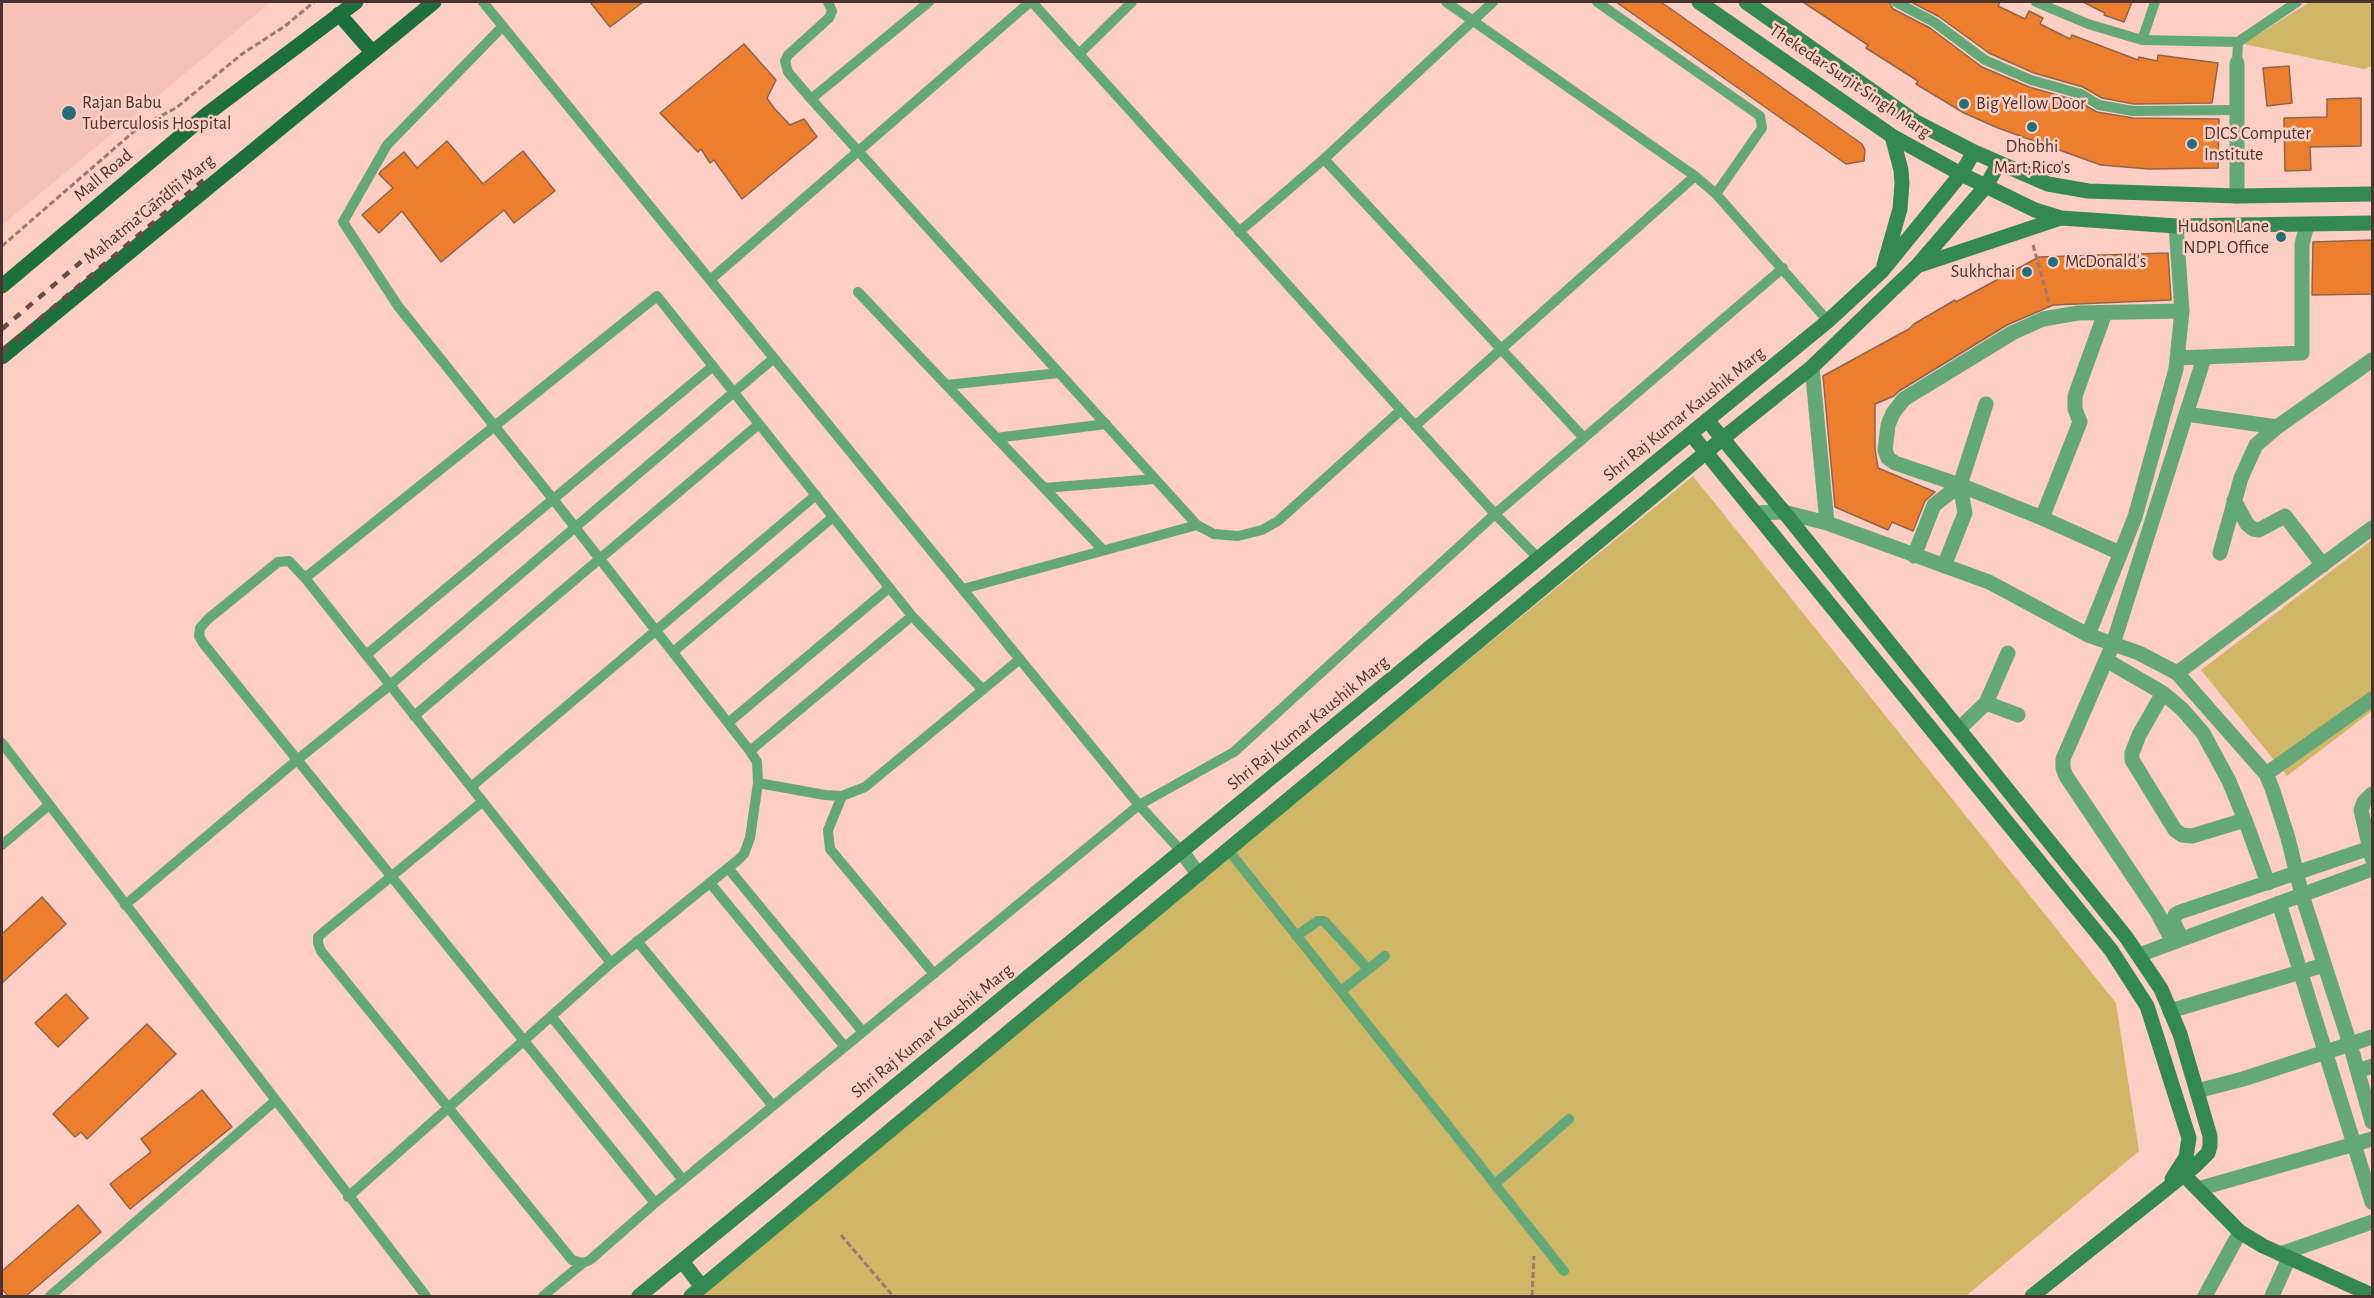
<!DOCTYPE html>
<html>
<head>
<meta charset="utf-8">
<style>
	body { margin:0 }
	#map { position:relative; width:2374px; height:1298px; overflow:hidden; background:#fccec4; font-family:"Alegreya Sans",sans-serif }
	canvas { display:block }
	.frame { position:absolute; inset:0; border:3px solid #4a332f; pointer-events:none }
</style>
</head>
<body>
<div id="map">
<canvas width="2374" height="1298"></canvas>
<div class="frame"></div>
</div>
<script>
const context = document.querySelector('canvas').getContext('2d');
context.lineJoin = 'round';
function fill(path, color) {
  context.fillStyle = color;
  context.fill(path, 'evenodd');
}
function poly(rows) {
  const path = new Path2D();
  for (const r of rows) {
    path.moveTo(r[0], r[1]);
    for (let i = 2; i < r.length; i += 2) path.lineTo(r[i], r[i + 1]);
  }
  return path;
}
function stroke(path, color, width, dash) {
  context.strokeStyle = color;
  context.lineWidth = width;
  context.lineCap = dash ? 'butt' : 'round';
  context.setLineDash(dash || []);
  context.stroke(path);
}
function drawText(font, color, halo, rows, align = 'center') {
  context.font = font + ' "Alegreya Sans",sans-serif';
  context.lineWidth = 5;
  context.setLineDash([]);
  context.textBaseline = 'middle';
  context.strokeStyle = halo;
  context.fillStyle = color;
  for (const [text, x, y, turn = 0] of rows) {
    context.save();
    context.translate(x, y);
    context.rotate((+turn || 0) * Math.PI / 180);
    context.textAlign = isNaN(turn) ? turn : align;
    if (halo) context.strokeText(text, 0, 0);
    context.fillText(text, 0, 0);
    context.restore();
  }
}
fill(poly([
	[2,2,271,2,2,225]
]), '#f6c1b6');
fill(poly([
	[2310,2,2372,2,2372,66,2364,69,2243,44],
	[1693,476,2116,1003,2139,1151,1966,1296,692,1296],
	[2372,540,2372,711,2287,776,2201,670]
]), '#d0b768');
const building = poly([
	[590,2,643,2,610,27,590,2],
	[1616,2,1661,2,1862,144,1865,150,1864,161,1846,164,1616,2],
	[1803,2,1889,2,1893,9,1930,28,1982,67,2029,87,2078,101,2097,112,2133,118,2219,119,2218,168,2149,169,2101,165,1998,128,1964,113,1916,84,1918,81,1866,48,1868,45,1803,2],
	[1911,2,2000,2,1998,6,2025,19,2029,11,2043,18,2040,24,2070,39,2072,35,2138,60,2139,57,2157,61,2158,55,2218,63,2212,103,2134,104,2102,98,2083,87,2034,73,1989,53,1938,16,1911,2],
	[2083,2,2132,2,2124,22,2104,15,2105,13,2083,2],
	[744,44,776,80,767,98,774,108,790,125,804,119,817,137,742,199,714,160,710,163,701,149,698,152,660,113,744,44],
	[2289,66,2292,103,2267,106,2263,68,2289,66],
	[2361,98,2361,146,2310,147,2311,170,2285,171,2284,118,2327,117,2327,99,2361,98],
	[447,141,483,184,523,151,555,191,514,223,504,210,441,262,402,211,379,233,362,215,393,188,379,174,381,171,404,152,417,168,447,141],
	[2373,240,2373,294,2312,295,2313,242,2373,240],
	[2168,253,2171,300,2053,305,2007,325,1899,391,1894,396,1875,404,1875,449,1878,468,1935,492,1925,501,1913,531,1892,522,1888,530,1835,507,1823,376,1909,329,1914,324,1955,300,1956,302,2039,257,2168,253],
	[42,897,66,924,2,983,2,934,42,897],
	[66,994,88,1018,58,1047,35,1023,66,994],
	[147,1024,176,1054,87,1139,81,1132,75,1137,53,1114,147,1024],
	[202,1090,232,1127,130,1209,110,1184,151,1152,141,1139,202,1090],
	[78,1205,101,1232,26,1296,8,1296,2,1289,2,1271,78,1205]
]);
fill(building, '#ec7e2e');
stroke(building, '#90644a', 1.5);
stroke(poly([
	[2033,245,2049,302],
	[2,246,138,128,176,108,242,54,285,26,314,2],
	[841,1235,893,1296],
	[1532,1296,1534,1256]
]), '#9c7a73', 3, [6, 3]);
stroke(poly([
	[483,2,1139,805,1182,852],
	[929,2,811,99,1197,525,1214,534,1238,536,1262,530,1278,521,1401,410],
	[1032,2,1495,514,1539,559],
	[1446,2,1695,176,1716,194,1828,321],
	[1597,2,1760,116,1762,128,1716,194],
	[1896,2,1934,22,1985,60,2031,80,2081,94,2099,105,2133,111,2235,110],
	[2036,2,2088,24,2142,40,2238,42,2237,63],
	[503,26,387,145,343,222,398,306,553,499,750,751,757,762,758,783],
	[2142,40,2155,2],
	[2238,42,2297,2],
	[1079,54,1132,2],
	[811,99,788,72,785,61,788,55,829,18,832,11,828,2],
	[1324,159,1584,438],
	[1239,232,1324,159,1493,2],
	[710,280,1030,2],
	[858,292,1103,550],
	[946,385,1059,373],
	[1415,426,1695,176],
	[996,438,1106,424],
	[1044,488,1155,479],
	[305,578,289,561,278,562,208,619,200,628,199,636,203,643,655,1203],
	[963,589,1197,525],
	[673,652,833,517],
	[366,655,713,366],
	[414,716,759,424],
	[728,723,889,588],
	[2,743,426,1296],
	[750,751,912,616],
	[471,787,816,495],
	[842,796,828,830,830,849,934,974],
	[482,802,326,930,318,937,318,943,321,951,572,1260,583,1263,590,1260,655,1203,1139,805,1234,752,1495,514,1783,268],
	[2,845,49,805],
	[1229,851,1564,1271],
	[728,868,863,1032],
	[710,883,845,1047],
	[125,905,297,760,390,685,774,358],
	[1296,936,1318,921,1324,921,1368,969],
	[637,941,773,1106],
	[611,963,305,578,657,296,912,616,983,690],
	[1341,991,1385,956],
	[551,1016,683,1180],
	[1495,1184,1569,1119],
	[348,1197,611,963,738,860,744,854,750,838,758,783,825,795,842,796,865,787,1020,659],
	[50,1296,275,1101],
	[543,1296,583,1263]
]), '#65a878', 10);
stroke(poly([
	[2237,63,2237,196],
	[2177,358,2302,353,2302,244,2307,225],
	[1812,367,1827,523],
	[1986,404,1960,485,2042,518,2080,422,2075,409,2075,396,2105,313],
	[2186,414,2277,427],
	[1960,485,1895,463,1888,458,1885,450,1888,425,1893,413,1904,399,2012,333,2043,319,2078,313,2182,311],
	[2234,500,2247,524,2253,529,2259,530,2285,516,2323,565],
	[1756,513,1784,512,1827,523,1989,582,2088,635,2139,653,2177,673,2266,774,2272,788,2288,838,2302,895,2350,1044,2372,1122],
	[2042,518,2120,553],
	[2220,553,2241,478,2256,445,2277,427,2372,360],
	[1914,556,1934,505,1960,485,1965,513,1944,566],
	[2088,635,2135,517,2176,369,2182,311,2176,226],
	[2106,660,2163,693,2139,735,2132,753,2132,760,2175,830,2182,835,2192,836,2245,820,2268,883],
	[2177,673,2372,528],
	[2163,693,2182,709,2203,733,2229,781,2245,820],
	[1986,703,2018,715],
	[1959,729,1986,703,2008,653],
	[2266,774,2372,699],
	[1182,852,1199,875],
	[2372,858,2361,810,2364,802,2372,794],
	[2279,903,2372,1202],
	[2180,936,2173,921,2175,915,2180,912,2370,848],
	[2173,942,2157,912,2066,776,2063,768,2063,759,2113,644,2204,358],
	[2139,955,2372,869],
	[2170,1011,2324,965],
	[2358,1071,2372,1066],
	[2197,1091,2243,1079,2372,1037],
	[2198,1189,2372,1139],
	[2280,1254,2372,1222],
	[2205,1296,2240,1232],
	[2272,1296,2289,1258]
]), '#65a878', 15);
stroke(poly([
	[1699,2,1892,136,1961,174,2035,210,2061,218,2176,226,2372,223],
	[1746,2,1916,122,1974,152,2048,184,2088,191,2237,196,2372,194],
	[1884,265,1900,209,1902,183,1901,170,1892,136],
	[1917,266,2061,218],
	[1707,420,1784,512,2126,937,2161,989,2180,1034,2210,1136,2210,1146,2208,1153,2195,1166,2032,1296],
	[1691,434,2111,950,2147,1006,2189,1138,2186,1157,2172,1179],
	[2178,1169,2240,1232,2263,1246,2372,1295],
	[682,1261,702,1287],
	[639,1296,1828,321,1882,271,1961,174,1974,152],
	[691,1296,1722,439,1812,367,1917,266,1986,186,1999,163]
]), '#338951', 15);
stroke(poly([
	[339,14,372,52],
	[2,286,207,114,356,2],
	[2,357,434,2]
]), '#1d703d', 15);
stroke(poly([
	[2,329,195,165],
	[2,351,206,178]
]), '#664b46', 4.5, [8, 8]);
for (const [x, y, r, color] of [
	[1964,104,6,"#266d7b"],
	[69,113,8,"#266d7b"],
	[2032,127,6,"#266d7b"],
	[2192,144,6,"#266d7b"],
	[2281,237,6,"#266d7b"],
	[2053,262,6,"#266d7b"],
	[2027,272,6,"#266d7b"]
]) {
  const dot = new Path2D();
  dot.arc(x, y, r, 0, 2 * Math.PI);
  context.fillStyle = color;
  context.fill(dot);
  stroke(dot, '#fccec4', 2);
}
drawText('18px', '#4a332f', '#fccec4', [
	["Thekedar Surjit Singh Marg",1850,81,34],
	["Mall Road",103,175,-40],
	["Mahatma Gandhi Marg",149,209,-39],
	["Shri Raj Kumar Kaushik Marg",1684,414,-39],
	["Shri Raj Kumar Kaushik Marg",1308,723,-39],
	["Shri Raj Kumar Kaushik Marg",932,1031,-39]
]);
drawText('18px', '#4a332f', '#fccec4', [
	["Rajan Babu",82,103],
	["Tuberculosis Hospital",82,124],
	["Big Yellow Door",1976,104],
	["DICS Computer",2204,134],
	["Institute",2204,155],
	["Dhobhi",2032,147,"center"],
	["Mart;Rico's",2032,168,"center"],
	["Hudson Lane",2269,227,"right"],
	["NDPL Office",2269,248,"right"],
	["McDonald's",2065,262],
	["Sukhchai",2015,272,"right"]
], 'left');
</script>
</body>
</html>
